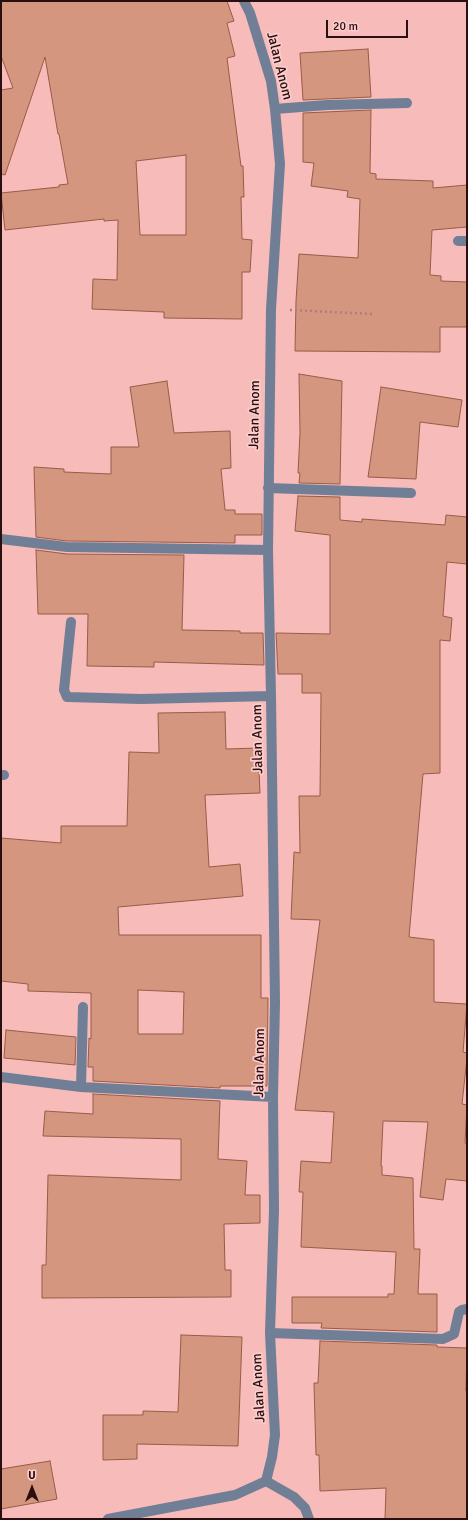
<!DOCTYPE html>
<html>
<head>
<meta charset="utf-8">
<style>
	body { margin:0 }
	#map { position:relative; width:468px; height:1520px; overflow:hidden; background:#f7bbb9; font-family:Signika,sans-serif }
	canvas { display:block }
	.frame { position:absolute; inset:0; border:2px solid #290f0f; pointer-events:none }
	.north { position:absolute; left:12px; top:1468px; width:40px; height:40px; -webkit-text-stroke:3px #fbcccb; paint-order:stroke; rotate:0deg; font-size:11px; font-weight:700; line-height:16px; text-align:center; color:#290f0f }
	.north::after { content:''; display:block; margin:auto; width:14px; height:18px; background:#290f0f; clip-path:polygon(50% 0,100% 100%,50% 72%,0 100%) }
	.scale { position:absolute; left:326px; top:20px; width:82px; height:18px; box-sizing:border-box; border:2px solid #290f0f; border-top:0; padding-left:5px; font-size:12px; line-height:14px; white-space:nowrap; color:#290f0f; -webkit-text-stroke:3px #fbcccb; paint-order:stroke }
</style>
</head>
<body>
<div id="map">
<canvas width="468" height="1520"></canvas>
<div class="frame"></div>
<div class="north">U</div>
<div class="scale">20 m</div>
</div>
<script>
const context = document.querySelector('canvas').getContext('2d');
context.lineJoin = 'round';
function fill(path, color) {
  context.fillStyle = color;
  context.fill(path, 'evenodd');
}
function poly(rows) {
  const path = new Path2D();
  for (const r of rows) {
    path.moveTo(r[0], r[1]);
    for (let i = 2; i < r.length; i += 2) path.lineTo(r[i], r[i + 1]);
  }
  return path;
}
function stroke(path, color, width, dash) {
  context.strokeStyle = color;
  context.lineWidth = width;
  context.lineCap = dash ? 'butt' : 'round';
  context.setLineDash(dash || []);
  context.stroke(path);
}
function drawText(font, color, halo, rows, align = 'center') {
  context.font = font + ' Signika,sans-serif';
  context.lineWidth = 3.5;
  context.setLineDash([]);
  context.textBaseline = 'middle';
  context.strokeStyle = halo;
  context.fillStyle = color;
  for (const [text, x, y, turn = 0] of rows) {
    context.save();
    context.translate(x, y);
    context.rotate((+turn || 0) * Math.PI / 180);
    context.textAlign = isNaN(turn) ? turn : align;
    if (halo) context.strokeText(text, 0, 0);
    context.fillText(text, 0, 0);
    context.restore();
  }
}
const building = poly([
	[1,1,227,1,234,21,227,23,235,56,227,58,241,166,243,166,244,197,241,197,242,239,252,240,250,272,242,272,242,319,164,318,164,312,92,309,93,279,117,280,118,220,104,221,104,219,5,230,1,193,59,187,59,185,68,184,59,134,58,134,45,57,5,175,1,174,1,90,13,88,1,56,1,1],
	[186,155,186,235,140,235,136,161,186,155],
	[368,49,371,97,303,100,300,53,368,49],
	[371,110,370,173,376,174,376,179,433,181,433,188,467,185,467,227,432,230,430,275,441,276,441,281,467,282,467,327,440,327,440,352,295,351,296,301,299,254,358,258,360,199,347,197,348,191,311,186,314,163,303,162,303,113,371,110],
	[299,374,342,381,340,484,299,483,300,473,298,473,300,433,299,374],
	[167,381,174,433,230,431,231,468,221,469,225,510,235,510,235,514,262,514,262,535,235,535,235,543,67,541,36,537,34,467,64,469,64,472,111,474,111,447,139,447,130,387,167,381],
	[381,387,462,400,458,427,420,422,416,479,368,477,381,387],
	[298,496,340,497,340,520,362,522,362,519,445,525,446,515,467,517,467,564,447,562,443,616,452,618,450,641,440,640,440,773,423,774,409,937,434,940,434,1002,467,1004,463,1052,467,1053,467,1058,462,1104,467,1105,465,1143,467,1144,467,1181,446,1179,443,1200,420,1197,428,1122,383,1121,381,1166,382,1166,382,1175,413,1178,414,1249,420,1249,418,1294,437,1294,437,1332,321,1328,322,1323,292,1323,292,1297,388,1297,388,1294,394,1294,396,1252,301,1247,303,1192,299,1192,301,1161,331,1163,334,1112,295,1110,320,920,291,919,294,852,300,853,299,796,320,796,321,693,302,693,302,674,278,674,276,633,330,634,330,535,295,531,298,496],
	[36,550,67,554,184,555,182,630,240,631,240,633,263,633,264,665,154,662,154,667,87,666,88,614,38,614,36,550],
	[225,712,226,749,258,748,260,793,205,795,209,867,240,864,243,896,118,907,119,935,261,935,261,998,268,998,267,1086,220,1086,220,1088,93,1081,93,1067,88,1067,89,1038,91,1039,91,993,28,991,28,984,1,981,1,838,61,843,61,826,127,826,129,752,159,753,158,713,225,712],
	[138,990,184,992,183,1034,138,1034,138,990],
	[6,1030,76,1037,75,1065,4,1058,6,1030],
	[93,1094,220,1101,218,1159,247,1161,245,1195,260,1195,260,1223,224,1224,225,1270,231,1270,231,1297,42,1298,42,1265,46,1265,48,1175,181,1180,181,1139,43,1136,45,1111,93,1114,93,1094],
	[181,1335,242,1337,238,1446,137,1444,137,1459,103,1460,103,1415,143,1415,143,1411,178,1412,181,1335],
	[320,1341,437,1345,437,1347,467,1348,466,1391,467,1391,467,1519,385,1519,386,1488,320,1491,319,1455,316,1455,314,1383,318,1383,320,1341],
	[50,1461,57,1499,1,1509,1,1469,50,1461]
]);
fill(building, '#d59680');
stroke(building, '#995b46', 1);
stroke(poly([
	[290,310,373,314]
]), '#ae7e7c', 2.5, [2, 3]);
stroke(poly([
	[244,1,250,13,271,81,275,109,280,164,271,309,268,550,271,696,275,1002,273,1097,274,1210,270,1333,275,1435,272,1457,266,1481],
	[275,109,327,105,407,103],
	[458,241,467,241],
	[268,488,411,493],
	[1,539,67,547,268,550],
	[71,622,64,690,67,697,141,699,271,696],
	[1,775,4,775],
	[1,1077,81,1087,273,1097],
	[81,1087,83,1007],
	[270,1333,443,1339,454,1334,459,1312,462,1310,467,1309],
	[266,1481,294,1497,305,1508,309,1519],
	[108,1519,235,1495,266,1481]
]), '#707e96', 10);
drawText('14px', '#290f0f', '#fbcccb', [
	["Jalan Anom",279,66,76],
	["Jalan Anom",255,415,-89],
	["Jalan Anom",258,739,-91],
	["Jalan Anom",260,1063,-89],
	["Jalan Anom",259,1388,-93]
]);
</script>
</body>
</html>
